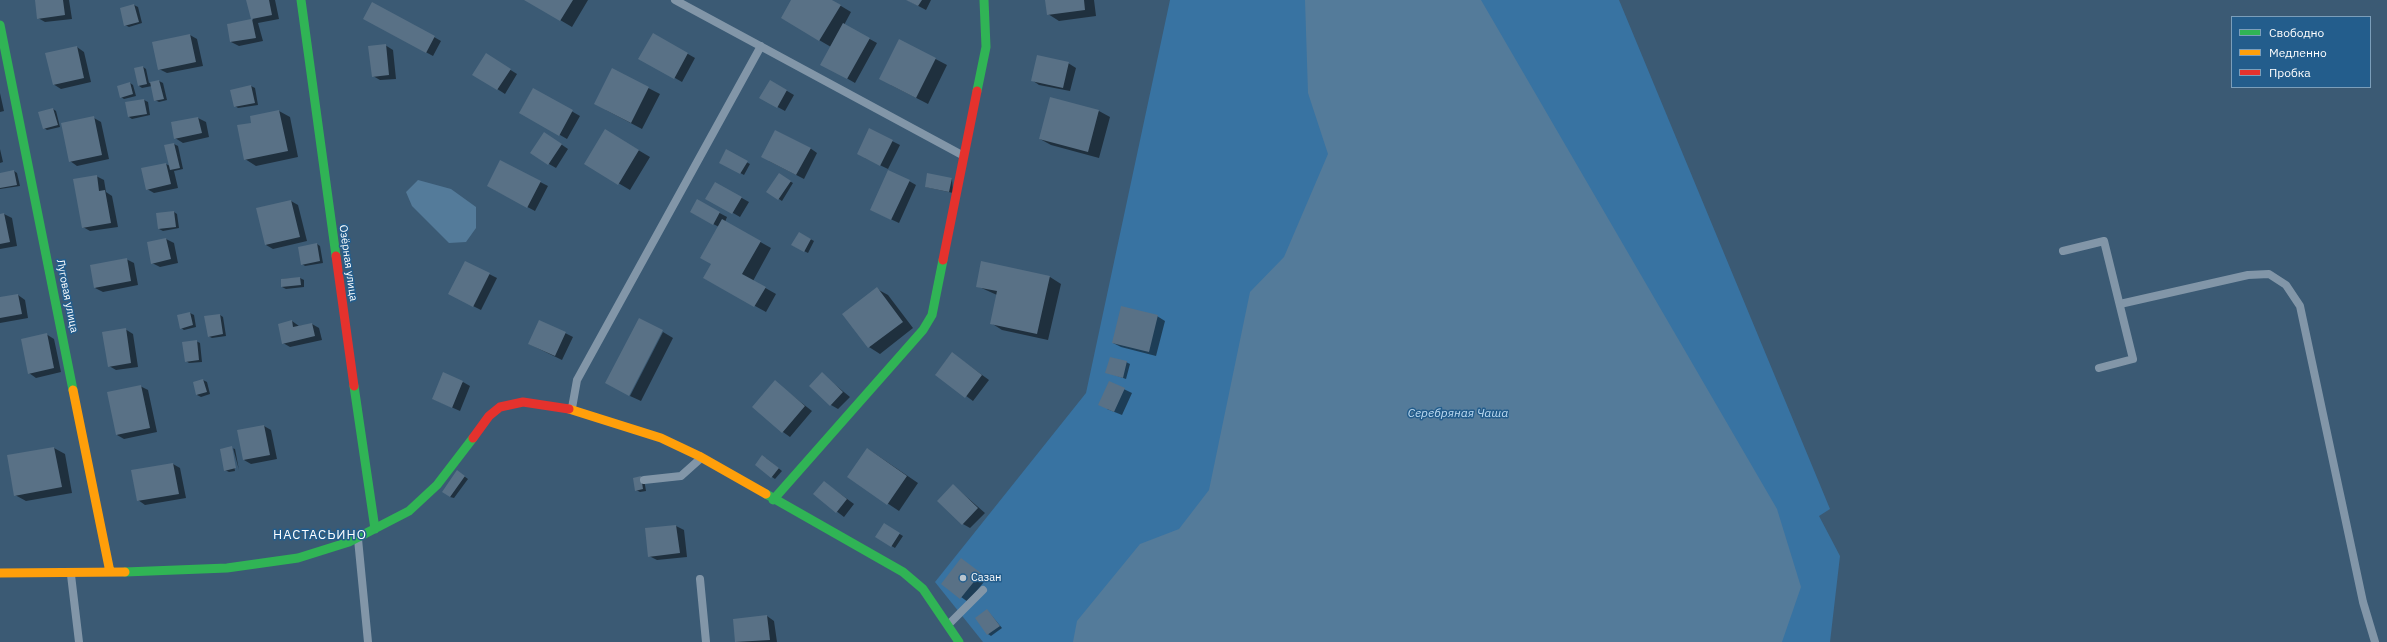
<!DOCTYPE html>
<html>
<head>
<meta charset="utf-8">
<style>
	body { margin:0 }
	#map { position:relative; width:2387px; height:642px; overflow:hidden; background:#3b5a74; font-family:"IBM Plex Sans",sans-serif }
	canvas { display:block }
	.legend { position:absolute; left:2231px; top:16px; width:140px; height:72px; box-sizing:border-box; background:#235d8c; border:1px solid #7b9eba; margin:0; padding:5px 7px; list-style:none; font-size:12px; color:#fff }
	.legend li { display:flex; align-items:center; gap:8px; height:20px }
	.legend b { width:20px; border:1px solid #7b9eba }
</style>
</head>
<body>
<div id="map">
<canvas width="2387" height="642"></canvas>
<ul class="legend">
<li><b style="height:5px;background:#30b455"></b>Свободно</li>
<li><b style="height:5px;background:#ff9f0a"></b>Медленно</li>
<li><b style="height:5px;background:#e5322d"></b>Пробка</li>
</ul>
</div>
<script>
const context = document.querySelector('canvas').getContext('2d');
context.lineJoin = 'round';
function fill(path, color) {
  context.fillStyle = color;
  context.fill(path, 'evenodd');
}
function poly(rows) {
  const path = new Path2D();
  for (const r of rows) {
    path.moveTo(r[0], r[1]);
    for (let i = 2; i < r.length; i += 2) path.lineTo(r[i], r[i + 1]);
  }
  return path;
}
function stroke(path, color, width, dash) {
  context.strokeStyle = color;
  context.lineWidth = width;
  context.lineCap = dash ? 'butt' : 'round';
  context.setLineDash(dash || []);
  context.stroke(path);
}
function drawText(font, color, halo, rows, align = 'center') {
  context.font = font + ' "IBM Plex Sans",sans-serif';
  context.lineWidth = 3;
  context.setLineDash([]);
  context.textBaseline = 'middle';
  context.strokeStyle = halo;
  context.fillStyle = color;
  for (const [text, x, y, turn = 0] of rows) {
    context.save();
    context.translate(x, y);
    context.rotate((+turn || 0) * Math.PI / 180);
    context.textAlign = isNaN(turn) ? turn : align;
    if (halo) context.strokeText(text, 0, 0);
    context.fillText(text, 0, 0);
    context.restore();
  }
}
fill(poly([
	[1170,0,1619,0,1830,509,1819,516,1840,556,1830,642,983,642,935,582,1086,393]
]), '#3873a2');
fill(poly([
	[1305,0,1481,0,1777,509,1801,587,1782,642,1073,642,1077,621,1140,544,1179,529,1209,490,1250,292,1284,257,1328,154,1308,93],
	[418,180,451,189,476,207,476,228,466,242,449,243,412,206,406,192]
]), '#547b9a');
fill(poly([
	[36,0,69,0,72,19,45,22,38,18],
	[248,0,275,0,279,19,258,23,263,41,239,46,231,42,228,24,253,20],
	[526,0,588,0,572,27],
	[792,0,831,0,851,12,844,25,877,43,855,83,822,64,831,47,819,40],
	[907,0,931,0,926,10],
	[1046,0,1094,0,1096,16,1059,21,1048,14],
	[134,5,138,7,142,23,129,27,125,25],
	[372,23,434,37,441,41,433,56],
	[653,34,695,58,682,82,640,58],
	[190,35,197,39,203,66,167,73,159,69],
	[899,40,947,65,928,104,891,85],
	[385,45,393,50,396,79,380,80,373,76],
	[77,47,84,52,91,82,61,89,53,84],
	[493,59,517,74,505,94,474,74],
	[1068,63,1076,68,1070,91,1039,85,1032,80],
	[143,67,146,69,149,83,159,81,163,83,167,100,159,102,155,100,152,86,142,88,139,86],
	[613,70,660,94,642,129,606,110],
	[770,81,794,95,785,111,761,98],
	[130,83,133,85,136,96,124,99,121,97],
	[251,86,255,88,258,105,238,108,235,106],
	[533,89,580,116,567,139,520,112],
	[0,93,4,111,0,112],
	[144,100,148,102,150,115,132,119,129,117,126,103],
	[53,109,56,111,60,127,47,130,44,128],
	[279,111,290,117,298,157,256,166,245,159,252,123],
	[1099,111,1110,117,1099,158,1051,145,1040,139],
	[94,118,101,122,109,159,77,166,70,161],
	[198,118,206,122,209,137,183,143,175,138],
	[606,131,650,157,630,190,586,164],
	[552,138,568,149,556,168,549,164],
	[892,141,900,145,888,169,865,158],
	[174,144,178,146,183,169,174,171,178,188,154,193,147,189,166,164,170,166],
	[810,148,817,153,804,179,769,161],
	[0,149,3,162,0,163],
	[726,151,750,164,744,175,720,162],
	[501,162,548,186,535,211,495,190],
	[14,171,17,173,20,186,0,189,0,174],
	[779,175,793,183,782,201,768,192],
	[96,176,104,180,106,192,112,196,118,227,90,231,83,227],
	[952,178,953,193,926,187],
	[909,181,916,185,899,223,871,210],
	[715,183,749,202,740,217,707,198],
	[291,201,298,205,307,241,273,249,266,245],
	[697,201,727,217,725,222,771,248,753,281,776,294,766,312,704,278,712,263,719,227,698,216],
	[174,212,177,214,179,228,163,231,159,229],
	[4,214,12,218,17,246,0,249,0,215],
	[799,233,814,241,808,253,792,245],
	[166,239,174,243,178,263,160,267,152,263],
	[317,244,320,246,323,263,305,266,302,264],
	[126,259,134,263,138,285,103,292,95,288],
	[982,262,1050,277,1061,284,1048,340,1002,330,991,323,997,295,977,286],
	[489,274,497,278,481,310,457,298],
	[300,278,304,280,304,287,286,289,282,287,282,279],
	[877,289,888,295,913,328,880,354,869,347],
	[18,295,25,300,28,318,0,323,0,298],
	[190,313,194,315,196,327,184,330,181,328],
	[220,315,223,317,226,336,212,338,208,336],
	[1157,316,1165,321,1156,356,1121,347,1113,343],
	[292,321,299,326,312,324,319,328,322,340,290,347,283,343],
	[125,329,133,334,138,367,116,370,109,366],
	[663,332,673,338,641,401,630,396],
	[565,333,573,337,562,360,529,344],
	[46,334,54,339,61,372,36,378,29,373],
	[196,341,200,343,202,362,189,363,186,361],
	[952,353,989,380,973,401,936,374],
	[1126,362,1130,364,1126,379,1106,372],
	[822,374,850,397,838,409,831,405],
	[203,380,207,382,210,394,201,397,197,395],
	[463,382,470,386,460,411,433,399],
	[775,382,812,411,790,437,783,432],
	[1109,382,1132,393,1122,415,1107,409],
	[140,386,148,390,157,432,124,439,117,435],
	[264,426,271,430,277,459,251,464,244,460],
	[54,448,65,454,72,493,26,501,15,495,8,456],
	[231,448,235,471,229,472,225,470,221,449,232,448,235,449,239,470,233,448],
	[868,449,918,483,899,511,848,477],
	[766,458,782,471,775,479,772,477],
	[173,464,180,468,186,498,145,505,138,500],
	[461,474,468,479,454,498,450,497],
	[644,479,646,491,640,492,636,490],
	[824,482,854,504,844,517,814,494],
	[954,486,985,513,970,528,963,524],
	[884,525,903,536,895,548,876,537],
	[676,526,684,530,687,557,657,560,649,556,646,529],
	[961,560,987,578,968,602,943,584],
	[987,610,1002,628,991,636,988,634],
	[767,616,774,621,777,642,736,642,734,620]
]), '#0007');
fill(poly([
	[35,0,63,0,65,15,37,19],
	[246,0,269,0,272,15,252,19,256,38,230,42,227,24,251,19],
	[524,0,573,0,560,21],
	[791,0,832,0,841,5,819,41,781,18],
	[906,0,922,0,918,6],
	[1045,0,1084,0,1085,10,1047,15],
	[372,2,435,36,426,53,363,19],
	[134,4,139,22,124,26,120,8],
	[843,23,870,38,847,79,820,65],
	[653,33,688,53,674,79,638,59],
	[190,34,196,62,158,70,152,42],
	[899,39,936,58,916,98,879,79],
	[386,44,389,75,372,77,368,46],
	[77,46,84,78,53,85,45,53],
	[486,53,511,69,497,90,472,75],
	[1037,55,1069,62,1063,88,1031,81],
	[143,66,147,84,138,86,134,68],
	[612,68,649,87,631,123,594,104],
	[159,80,164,99,154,101,150,82],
	[770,80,787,90,777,108,759,98],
	[130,82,133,94,120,98,117,86],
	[251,85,255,103,234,107,230,90],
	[533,88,573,110,559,136,519,113],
	[1050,97,1099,110,1088,152,1039,139],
	[144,99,147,114,128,117,125,102],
	[53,108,58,125,43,129,38,112],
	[279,110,288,151,244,160,237,125,251,123,250,116],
	[94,116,102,155,69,162,61,123],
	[198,117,202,133,174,139,171,122],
	[869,128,893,140,880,166,857,154],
	[605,129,639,150,618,185,584,164],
	[775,130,811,148,796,175,761,157],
	[544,132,562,144,548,165,530,153],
	[174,143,180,168,170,170,164,145],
	[726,149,748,161,740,174,719,163],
	[500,160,541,181,527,208,487,186],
	[166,163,171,184,146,190,141,168],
	[14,170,17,185,0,188,0,173],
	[888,170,910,180,891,220,870,210],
	[779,173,791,181,778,200,766,192],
	[927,173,952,178,949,192,925,187],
	[97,175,99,191,105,190,111,223,82,228,73,179],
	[715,182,742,197,732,214,705,199],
	[697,199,720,212,713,225,690,212],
	[291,200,300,237,265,245,256,208],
	[174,211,176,227,158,229,156,213],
	[4,213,10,242,0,244,0,214],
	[722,219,761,241,742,274,766,287,754,307,703,278,711,264,700,258],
	[799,232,811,239,804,252,791,245],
	[166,238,171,259,151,264,147,242],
	[317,243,320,261,301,265,298,247],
	[127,258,131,281,94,288,90,265],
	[465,261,490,273,473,307,448,294],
	[981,261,1050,276,1037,334,990,324,997,291,976,287],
	[300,277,301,285,281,287,281,279],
	[877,287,903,322,868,348,842,314],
	[18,294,22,314,0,318,0,297],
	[1121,306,1158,315,1149,352,1112,343],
	[190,312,193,325,180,329,177,315],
	[220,314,223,334,208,337,204,316],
	[639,318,663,330,629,396,605,383],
	[292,320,293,327,312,323,315,336,282,344,278,324],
	[539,320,566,332,555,356,528,344],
	[126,328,131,363,108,367,102,332],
	[47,333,54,368,28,374,21,339],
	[197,340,199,360,185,362,182,342],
	[952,352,982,375,965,398,935,375],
	[1110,357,1127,361,1123,378,1105,373],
	[443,372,463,381,452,408,432,399],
	[822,372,843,392,830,406,809,386],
	[203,379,207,392,196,395,193,382],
	[775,380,805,406,782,433,752,407],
	[1109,381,1125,388,1114,412,1098,405],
	[141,385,150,428,116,435,107,392],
	[264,425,270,455,243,460,237,430],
	[232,446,236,468,224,471,220,449],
	[54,447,62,487,14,496,7,455],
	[867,448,907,476,887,505,847,477],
	[762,455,779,468,771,478,755,465],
	[173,463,179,494,137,501,131,470],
	[457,470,465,476,450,497,442,492],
	[641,476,643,489,635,491,633,478],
	[824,481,847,499,836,513,813,494],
	[953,484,978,508,962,525,937,501],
	[884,523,900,533,891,547,875,537],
	[676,525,680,553,648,557,645,528],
	[961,558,981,573,960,599,941,584],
	[987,609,1000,626,987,635,975,618],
	[767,615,770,640,735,642,733,619]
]), '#597186');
stroke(poly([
	[675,0,962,155],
	[2063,251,2104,241,2133,359,2099,368],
	[2120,304,2248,275,2269,274,2286,285,2300,306,2363,602,2375,642],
	[572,408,577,380,761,46],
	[644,480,681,476,700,459],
	[358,539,368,642],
	[71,575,79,642],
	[700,579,706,642],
	[948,625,983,590]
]), '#8296a8', 8);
stroke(poly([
	[301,0,336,256],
	[0,25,73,390],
	[977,91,986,47,984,0],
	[354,386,375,529],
	[766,494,903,572,923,589,959,642],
	[773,500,923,330,932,315,943,260],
	[125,572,227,568,298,558,349,542,409,511,437,485,473,438]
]), '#30b455', 9);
stroke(poly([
	[73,390,110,572],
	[569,409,661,438,699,456,766,494],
	[0,573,125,572]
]), '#ff9f0a', 9);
stroke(poly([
	[336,256,354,386],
	[943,260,977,91],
	[473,438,489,416,500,407,523,402,569,409]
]), '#e5322d', 9);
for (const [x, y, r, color] of [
	[963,578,4,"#bac5ce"]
]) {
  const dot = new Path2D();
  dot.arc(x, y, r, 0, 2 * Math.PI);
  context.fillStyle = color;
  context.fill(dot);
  stroke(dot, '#235d8c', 1.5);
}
drawText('11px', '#fff', '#235d8c', [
	["Озёрная улица",348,263,82],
	["Луговая улица",67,296,79]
]);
drawText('11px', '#fff', '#235d8c', [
	["Сазан",971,578]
], 'left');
drawText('italic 12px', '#bddbf2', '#235d8c', [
	["Серебряная Чаша",1458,414]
]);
context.letterSpacing = '1px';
drawText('13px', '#fff', '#235d8c', [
	["НАСТАСЬИНО",320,535]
]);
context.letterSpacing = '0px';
</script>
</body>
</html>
